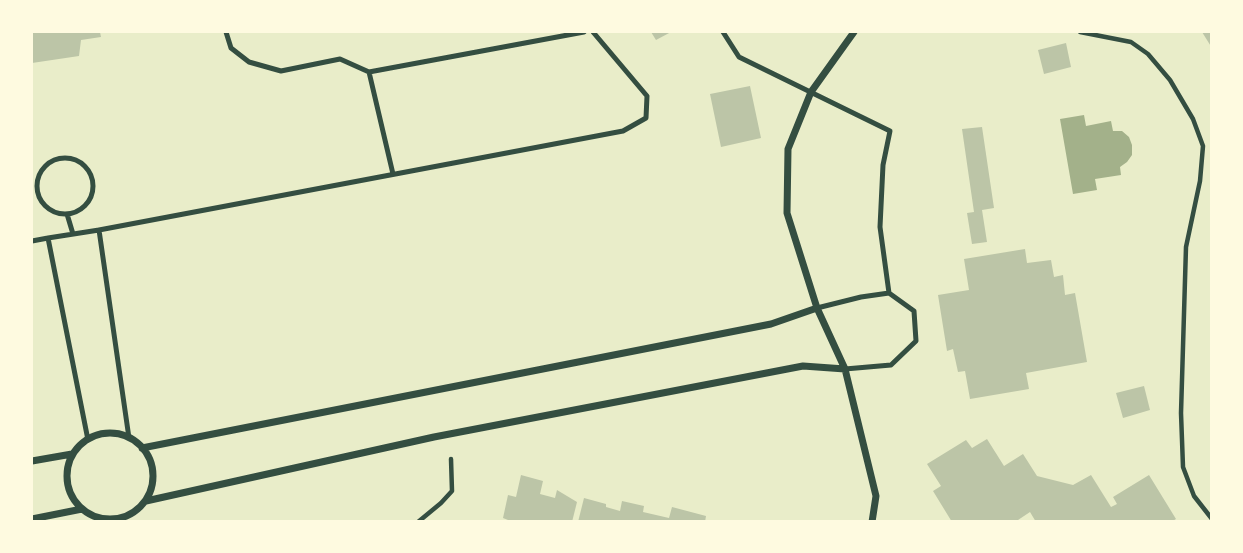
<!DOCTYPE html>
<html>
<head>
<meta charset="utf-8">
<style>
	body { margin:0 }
	#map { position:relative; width:1243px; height:553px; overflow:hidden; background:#e9edc9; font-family:"Sofia Sans Condensed",sans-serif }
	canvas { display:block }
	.frame { position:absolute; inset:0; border:33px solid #fefae0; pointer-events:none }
</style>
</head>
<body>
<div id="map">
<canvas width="1243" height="553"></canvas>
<div class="frame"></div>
</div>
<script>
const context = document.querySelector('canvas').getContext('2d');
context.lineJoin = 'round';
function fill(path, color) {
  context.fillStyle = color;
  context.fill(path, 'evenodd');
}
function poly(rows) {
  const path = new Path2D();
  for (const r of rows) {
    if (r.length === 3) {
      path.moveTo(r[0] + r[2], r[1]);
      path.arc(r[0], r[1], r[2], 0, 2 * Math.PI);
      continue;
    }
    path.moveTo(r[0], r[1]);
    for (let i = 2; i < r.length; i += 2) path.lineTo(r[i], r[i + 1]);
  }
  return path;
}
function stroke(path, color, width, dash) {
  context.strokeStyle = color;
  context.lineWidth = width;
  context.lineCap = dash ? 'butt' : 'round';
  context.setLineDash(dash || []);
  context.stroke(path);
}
fill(poly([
	[1084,115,1086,126,1111,121,1113,131,1122,131,1129,137,1132,145,1132,155,1127,162,1120,167,1121,175,1095,179,1097,190,1073,194,1060,119]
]), '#a3b18a');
fill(poly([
	[32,32,100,32,101,37,81,40,79,56,32,63],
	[651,32,671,32,656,40],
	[1202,32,1212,32,1212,48],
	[1066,43,1071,67,1044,74,1038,50],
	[750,86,761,138,721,147,710,94],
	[982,127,994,208,982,210,987,242,972,244,967,213,974,212,962,129],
	[1025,249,1027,263,1051,260,1054,277,1063,275,1065,295,1075,293,1087,362,1026,373,1029,389,970,399,965,371,958,372,953,349,947,351,938,295,969,290,964,259],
	[1144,386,1150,410,1123,418,1116,393],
	[987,439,1004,466,1023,454,1037,476,1073,485,1091,475,1111,507,1117,504,1113,497,1149,475,1176,519,1171,522,1036,522,1030,512,1015,522,952,522,933,491,941,486,927,464,966,440,972,448],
	[521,475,543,481,540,494,555,498,557,490,577,502,572,522,513,522,503,518,508,495,516,497],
	[584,498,606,504,606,507,620,511,622,501,644,506,643,512,669,518,672,507,706,516,705,522,578,522]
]), '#bcc5a7');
stroke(poly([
	[1080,32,1131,42,1148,54,1170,80,1193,119,1203,146,1200,181,1186,247,1181,413,1183,467,1194,496,1212,519],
	[418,522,441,503,452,491,451,459]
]), '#344e41', 4.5);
stroke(poly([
	[226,32,231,48,249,62,281,71,340,59,369,72],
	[723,32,739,57,890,131,883,165,880,227,889,293],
	[65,186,28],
	[393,174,369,72,584,32],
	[67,214,73,234],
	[99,230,623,131,646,118,647,96,593,32],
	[32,241,48,238],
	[817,308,861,297,889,293,914,311,916,341,891,365,845,369],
	[88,440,48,238,99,230,129,438]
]), '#344e41', 5);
stroke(poly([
	[854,32,811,92,788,149,787,213,817,308,845,369,876,496,872,522],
	[110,476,43],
	[142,448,771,324,817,308],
	[32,461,72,454],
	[146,501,434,437,803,366,845,369],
	[32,519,82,509]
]), '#344e41', 7);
</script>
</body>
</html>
